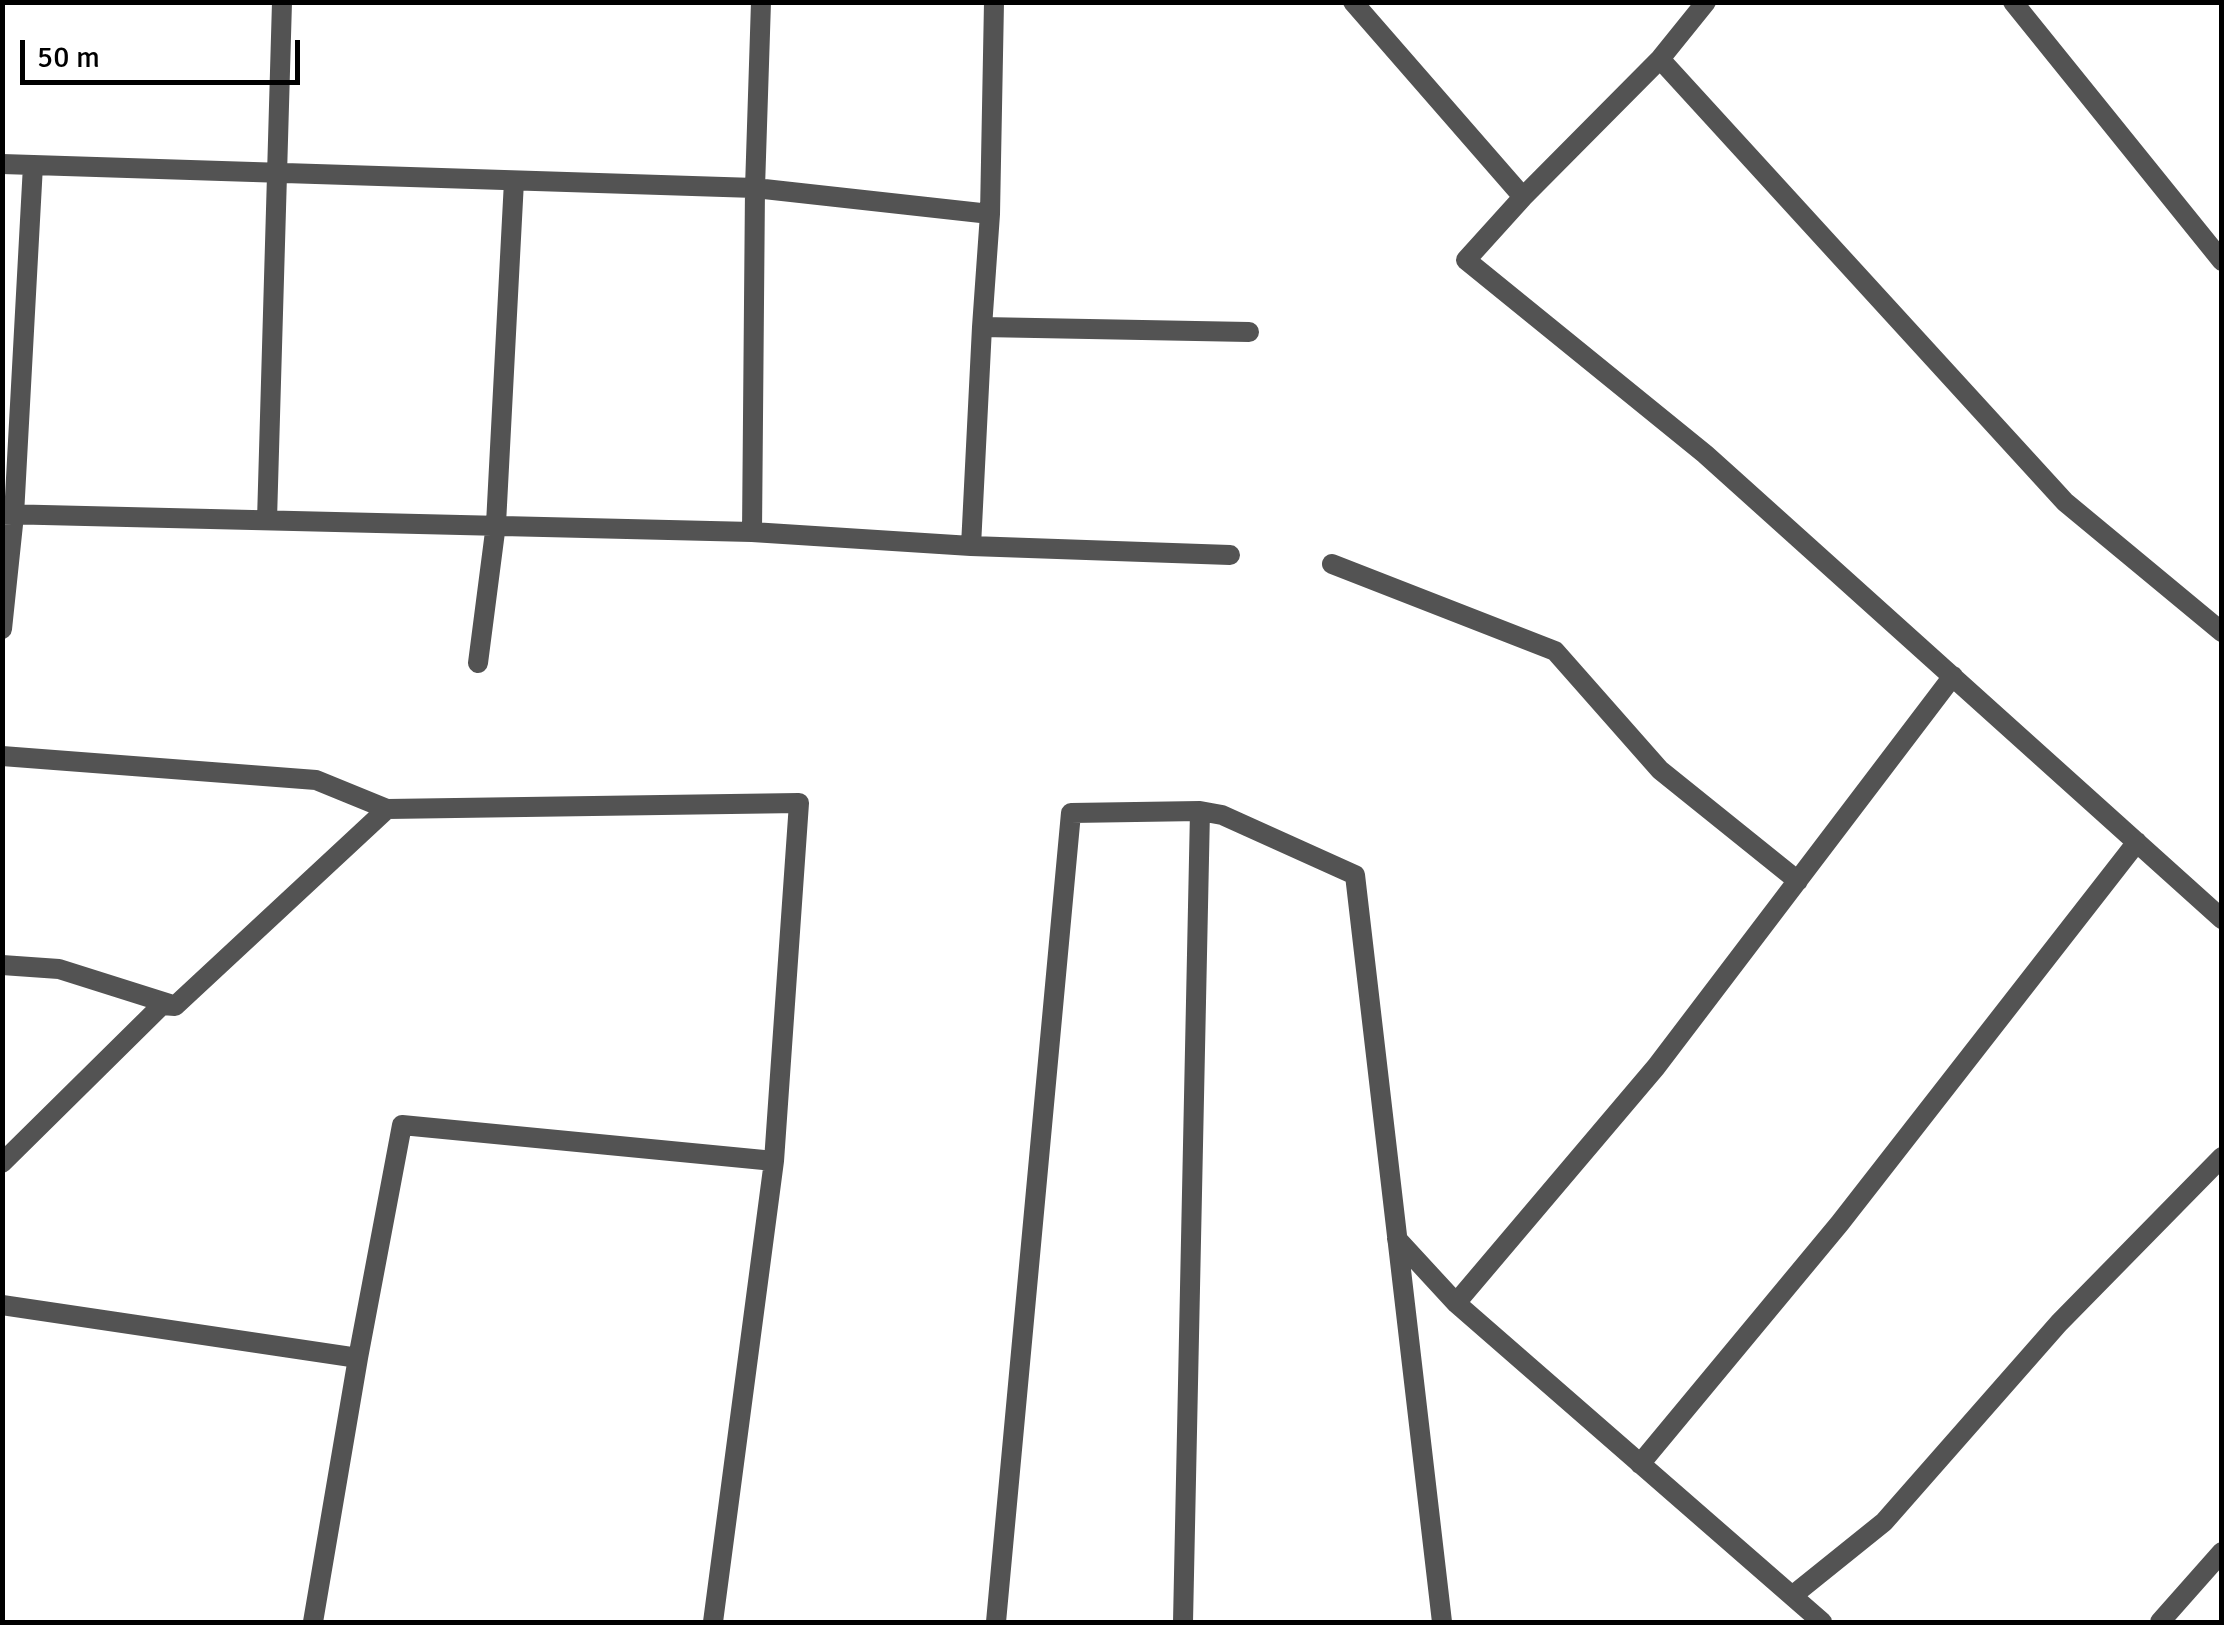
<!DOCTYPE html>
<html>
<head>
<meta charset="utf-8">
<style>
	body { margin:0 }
	#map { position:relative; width:2224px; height:1625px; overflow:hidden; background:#fff; font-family:Signika,sans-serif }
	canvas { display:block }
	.frame { position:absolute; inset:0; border:5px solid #000; pointer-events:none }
	.scale { position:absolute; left:20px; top:40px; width:280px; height:45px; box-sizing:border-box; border:5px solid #000; border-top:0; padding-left:12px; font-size:30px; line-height:35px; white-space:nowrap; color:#000; -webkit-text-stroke:8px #fff; paint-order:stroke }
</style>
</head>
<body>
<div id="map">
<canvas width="2224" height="1625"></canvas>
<div class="frame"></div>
<div class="scale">50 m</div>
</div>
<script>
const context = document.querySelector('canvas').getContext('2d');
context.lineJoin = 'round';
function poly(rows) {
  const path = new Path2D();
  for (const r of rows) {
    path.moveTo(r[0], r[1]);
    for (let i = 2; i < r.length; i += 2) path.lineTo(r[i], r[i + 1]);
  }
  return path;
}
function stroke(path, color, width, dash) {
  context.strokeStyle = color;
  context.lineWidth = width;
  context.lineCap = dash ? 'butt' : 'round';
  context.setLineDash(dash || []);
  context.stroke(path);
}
stroke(poly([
	[761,2,755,188,752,532,971,546,1230,555],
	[1353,2,1523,197],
	[1706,2,1660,59,1523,197,1466,260,1705,454,2222,919],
	[2013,2,2222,261],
	[1660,59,2065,502,2222,632],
	[2,164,755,188,990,214,982,327,1249,332],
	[990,214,994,2],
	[2,514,752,532],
	[267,520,282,2],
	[971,546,982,327],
	[1332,564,1555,651,1660,770,1798,881],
	[2,629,14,515,33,165],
	[478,663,496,524,514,181],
	[2,756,316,780,387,809],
	[2,965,59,969,173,1005],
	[2,1163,162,1005,175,1006,387,809,799,803,774,1161,713,1622],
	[1397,1239,1456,1303,1822,1622],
	[1456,1303,1656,1067,1953,676],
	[2,1305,358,1358,402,1125,774,1161],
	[1640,1464,1840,1223,2137,842],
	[1792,1596,1884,1522,2059,1323,2222,1157],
	[313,1622,358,1358],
	[996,1622,1071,813,1200,811],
	[1183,1622,1200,811,1222,815,1355,875,1442,1622],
	[2160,1622,2222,1552]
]), '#535353', 20);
</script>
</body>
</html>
